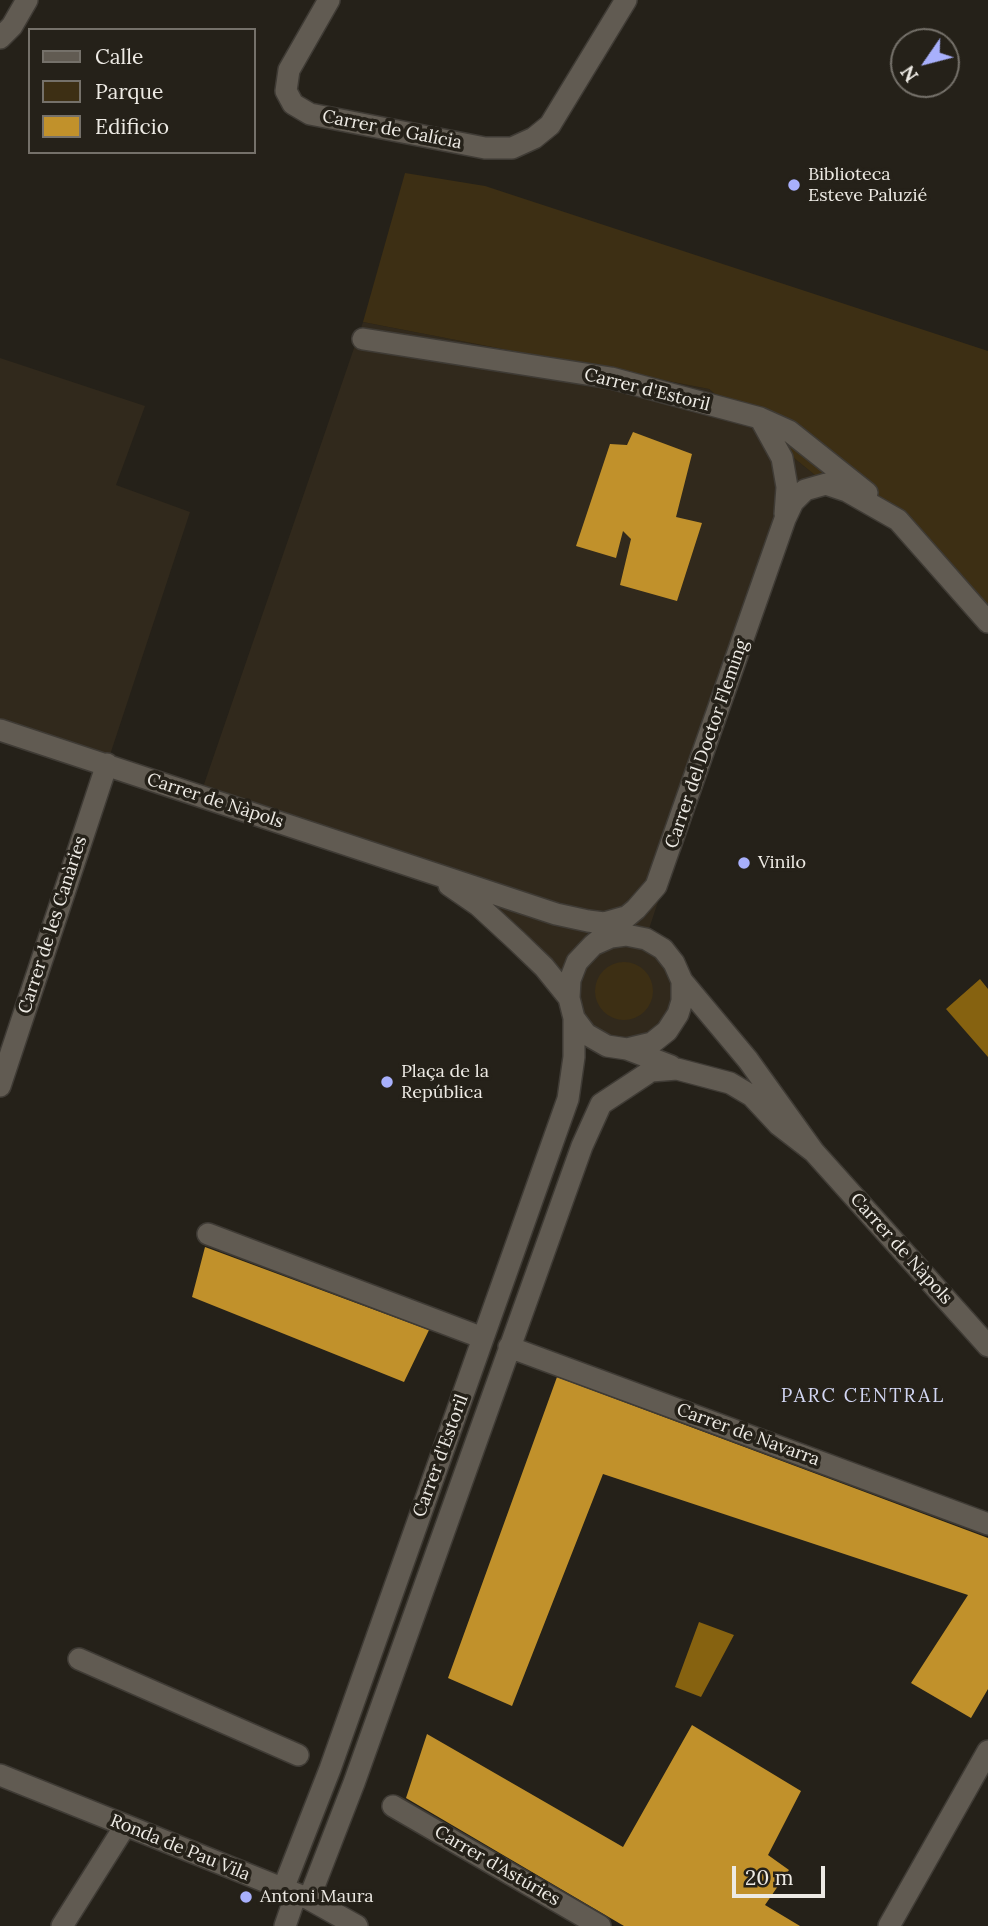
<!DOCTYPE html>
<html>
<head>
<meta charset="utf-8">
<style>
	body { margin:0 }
	#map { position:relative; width:988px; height:1926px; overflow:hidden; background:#252119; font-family:Lora,serif }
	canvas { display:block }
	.legend { position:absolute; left:28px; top:28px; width:228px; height:126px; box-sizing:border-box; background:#252119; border:2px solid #75716a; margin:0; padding:9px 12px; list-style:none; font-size:21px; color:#edeae4 }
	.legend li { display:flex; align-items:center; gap:14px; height:35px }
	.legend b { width:35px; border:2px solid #75716a }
	.north { position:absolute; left:890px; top:28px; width:70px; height:70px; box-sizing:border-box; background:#252119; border:2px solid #75716a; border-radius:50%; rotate:235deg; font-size:19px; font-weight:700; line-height:28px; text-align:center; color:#edeae4 }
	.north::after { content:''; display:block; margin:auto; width:24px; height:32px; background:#a8b0fc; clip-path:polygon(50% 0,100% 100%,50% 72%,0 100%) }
	.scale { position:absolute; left:732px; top:1866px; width:93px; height:32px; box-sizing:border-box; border:4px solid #edeae4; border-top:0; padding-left:9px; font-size:21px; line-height:24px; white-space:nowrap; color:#edeae4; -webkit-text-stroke:5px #252119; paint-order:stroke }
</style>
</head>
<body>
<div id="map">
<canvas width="988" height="1926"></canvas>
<ul class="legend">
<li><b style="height:9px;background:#615b52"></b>Calle</li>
<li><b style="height:19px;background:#3d2f14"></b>Parque</li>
<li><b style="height:19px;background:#c1912b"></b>Edificio</li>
</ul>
<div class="north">N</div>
<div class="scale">20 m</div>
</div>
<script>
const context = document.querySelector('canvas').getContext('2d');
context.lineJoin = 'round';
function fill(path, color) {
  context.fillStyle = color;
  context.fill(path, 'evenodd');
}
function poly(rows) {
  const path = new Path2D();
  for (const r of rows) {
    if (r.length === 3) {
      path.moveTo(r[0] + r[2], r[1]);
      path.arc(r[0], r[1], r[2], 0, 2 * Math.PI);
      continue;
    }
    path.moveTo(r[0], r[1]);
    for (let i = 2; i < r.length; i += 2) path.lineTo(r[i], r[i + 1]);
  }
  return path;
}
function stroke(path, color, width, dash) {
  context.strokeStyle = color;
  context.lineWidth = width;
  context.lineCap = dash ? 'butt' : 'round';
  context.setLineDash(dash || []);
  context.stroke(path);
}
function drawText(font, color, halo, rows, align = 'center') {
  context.font = font + ' Lora,serif';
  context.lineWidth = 7;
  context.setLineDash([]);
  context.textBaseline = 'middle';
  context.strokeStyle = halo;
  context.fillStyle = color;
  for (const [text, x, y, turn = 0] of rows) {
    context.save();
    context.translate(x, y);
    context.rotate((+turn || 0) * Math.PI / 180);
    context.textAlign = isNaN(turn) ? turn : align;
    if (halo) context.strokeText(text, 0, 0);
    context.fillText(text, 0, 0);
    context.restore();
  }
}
fill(poly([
	[363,322,709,389,826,484,785,519,646,938,682,981,667,1031,607,1046,569,998,431,872,200,796],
	[0,358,145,406,116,485,190,512,107,764,0,731]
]), '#31291c');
fill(poly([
	[405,173,485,186,988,351,988,622,898,520,826,484,709,389,363,322],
	[624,991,29]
]), '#3d2f14');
fill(poly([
	[980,979,988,989,988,1057,946,1009],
	[699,1622,734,1635,701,1697,675,1687]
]), '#866210');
fill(poly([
	[633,432,692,454,676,517,702,523,677,601,620,585,631,539,623,531,616,558,576,546,610,444,627,445],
	[205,1247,429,1330,404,1382,192,1297],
	[557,1377,988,1538,988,1689,971,1718,911,1683,968,1595,603,1474,512,1706,448,1678],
	[692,1725,801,1791,768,1855,789,1870,765,1905,800,1926,624,1926,406,1798,427,1734,623,1847]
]), '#c1912b');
const street = poly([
	[329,0,289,70,286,91,293,104,310,114,485,148,512,148,534,138,550,125,626,0],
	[0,38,12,26,27,0],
	[363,339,611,378,760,418,789,431,867,493],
	[760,418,782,458,787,487,785,514],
	[0,730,556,914,588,921,604,923,625,917],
	[449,885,478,905,517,941,544,967,569,998],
	[593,945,636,909,656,886,785,519,793,502,805,490,826,484,847,491,898,520,988,622],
	[682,981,748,1060,814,1152,988,1346],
	[627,1049,652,1043,667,1031,678,1014,682,1001,682,981,674,963,663,949,646,939,626,935,611,937,593,945,577,962,570,980,569,998,574,1018,586,1034,607,1046,627,1049,671,1066],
	[0,1086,107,764],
	[208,1234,483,1338],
	[509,1347,988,1524],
	[79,1659,298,1755],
	[0,1775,309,1899,357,1926],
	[393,1806,600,1926],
	[283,1889,330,1769,568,1099,574,1057,574,1018],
	[309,1899,354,1783,582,1146,601,1104,651,1071,677,1069,730,1083,752,1096,779,1125,814,1152],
	[62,1926,125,1826],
	[285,1926,296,1894],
	[889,1926,988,1751]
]);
stroke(street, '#3f3b35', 24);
stroke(street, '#615b52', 21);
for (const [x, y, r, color] of [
	[794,185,7,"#a8b0fc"],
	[744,863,7,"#a8b0fc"],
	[387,1082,7,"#a8b0fc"],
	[246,1897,7,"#a8b0fc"]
]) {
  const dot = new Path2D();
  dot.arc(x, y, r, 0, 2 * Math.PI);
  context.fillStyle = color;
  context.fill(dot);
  stroke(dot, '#252119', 2.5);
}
drawText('18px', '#edeae4', '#252119', [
	["Carrer de Galícia",392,130,11],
	["Carrer d'Estoril",647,390,14],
	["Carrer del Doctor Fleming",707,744,-71],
	["Carrer de Nàpols",215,801,18],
	["Carrer de les Canàries",53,925,-72],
	["Carrer de Nàpols",901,1249,48],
	["Carrer de Navarra",748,1435,20],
	["Carrer d'Estoril",441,1456,-70],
	["Ronda de Pau Vila",180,1848,22],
	["Carrer d'Astúries",497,1866,30]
]);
drawText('18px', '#edeae4', '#252119', [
	["Biblioteca",808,175],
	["Esteve Paluzié",808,196],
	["Vinilo",758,863],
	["Plaça de la",401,1072],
	["República",401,1093],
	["Antoni Maura",260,1897]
], 'left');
context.letterSpacing = '2px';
drawText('19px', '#d2d6f3', '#252119', [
	["PARC CENTRAL",863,1397]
]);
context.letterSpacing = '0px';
</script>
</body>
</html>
